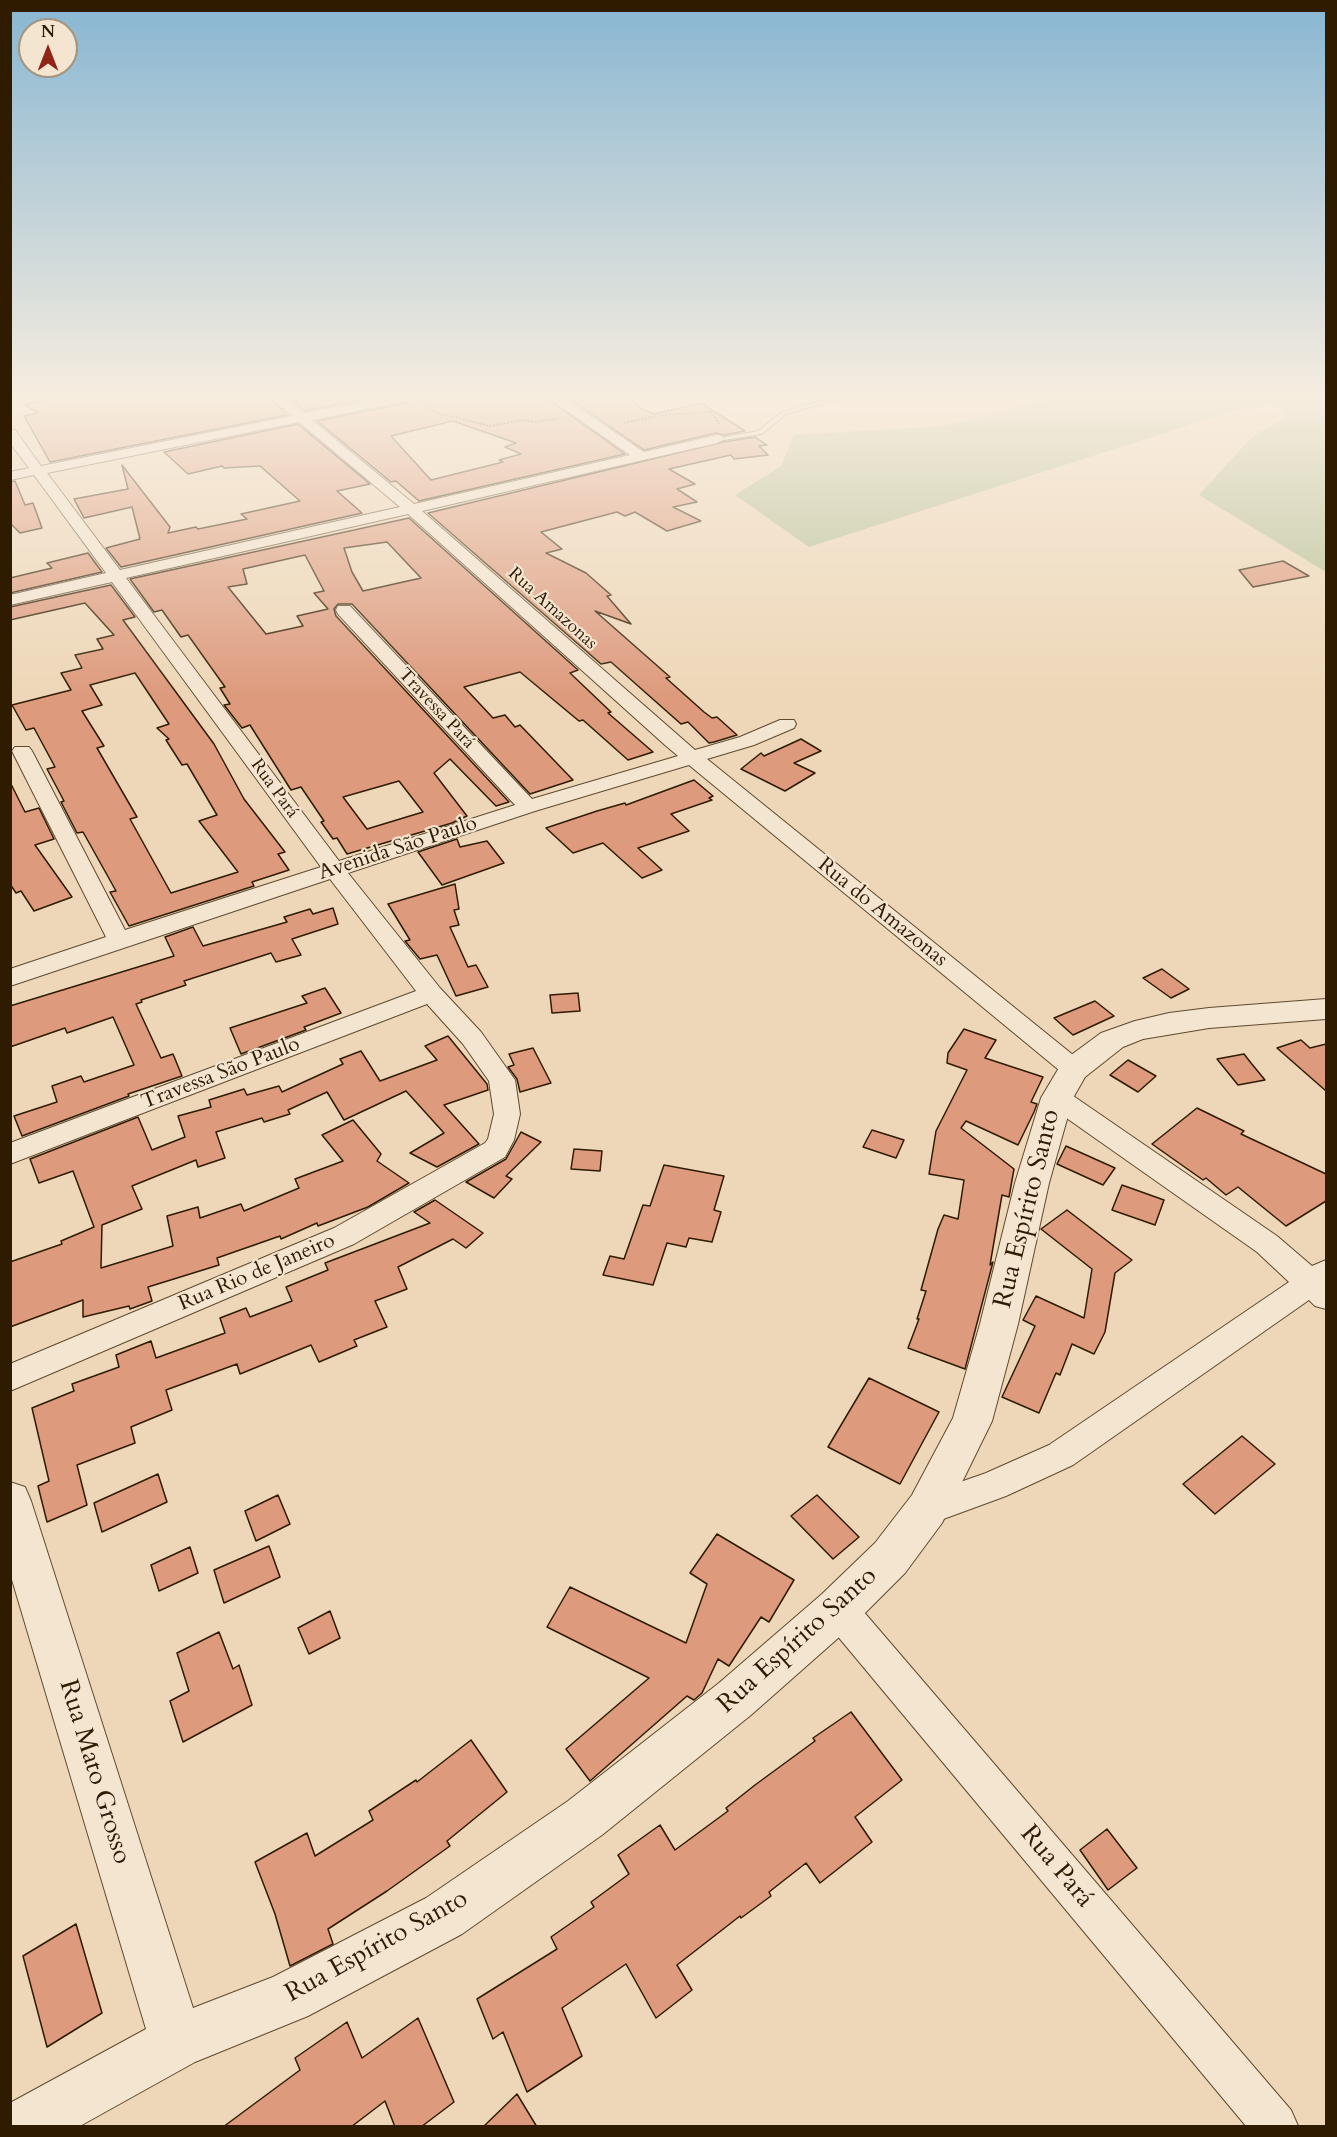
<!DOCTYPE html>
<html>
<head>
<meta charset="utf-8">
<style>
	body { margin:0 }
	#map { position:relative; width:1337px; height:2137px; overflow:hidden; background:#eed7b8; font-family:Cardo,serif }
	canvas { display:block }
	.frame { position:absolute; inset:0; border:12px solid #2f1b00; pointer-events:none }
	.north { position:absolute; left:18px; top:18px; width:60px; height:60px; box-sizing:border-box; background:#f4e5d1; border:2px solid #a5947d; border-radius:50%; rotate:0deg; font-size:16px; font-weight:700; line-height:24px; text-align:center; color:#2f1b00 }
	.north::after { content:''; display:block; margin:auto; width:21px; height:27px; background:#8f2418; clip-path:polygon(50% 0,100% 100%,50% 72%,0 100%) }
</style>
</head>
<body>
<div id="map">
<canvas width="1337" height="2137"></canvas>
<div class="frame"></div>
<div class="north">N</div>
</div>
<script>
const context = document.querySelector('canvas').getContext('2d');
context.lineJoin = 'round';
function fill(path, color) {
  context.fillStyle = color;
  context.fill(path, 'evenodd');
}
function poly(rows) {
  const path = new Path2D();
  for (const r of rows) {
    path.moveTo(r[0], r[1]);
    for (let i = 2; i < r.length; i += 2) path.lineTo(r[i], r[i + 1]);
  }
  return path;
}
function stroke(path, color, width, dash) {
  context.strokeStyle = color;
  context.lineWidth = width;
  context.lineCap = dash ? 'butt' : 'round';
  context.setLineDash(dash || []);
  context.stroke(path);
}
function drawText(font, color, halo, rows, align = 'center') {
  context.font = font + ' Cardo,serif';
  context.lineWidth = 4.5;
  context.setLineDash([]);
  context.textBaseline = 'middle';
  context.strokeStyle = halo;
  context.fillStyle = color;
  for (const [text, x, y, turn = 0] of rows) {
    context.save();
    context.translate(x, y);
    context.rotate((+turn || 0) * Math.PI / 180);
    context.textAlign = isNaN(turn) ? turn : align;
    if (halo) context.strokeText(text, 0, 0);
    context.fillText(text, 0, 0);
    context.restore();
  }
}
fill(poly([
	[1060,397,1326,397,1326,572,1199,495,1252,437,1284,419,1287,411,1272,405,1236,410,809,547,735,495,781,466,794,435,944,426]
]), '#b2bf94');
const building = poly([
	[54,397,269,397,287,415,50,462,24,416,38,413,24,405,54,397],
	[289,397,371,397,305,411,289,397],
	[414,397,545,397,625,454,419,501,396,481,391,482,317,421,406,403,414,397],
	[453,421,516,443,505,447,521,454,499,460,503,462,431,480,391,436,453,421],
	[567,397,629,398,642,409,654,414,701,403,745,431,724,435,716,433,644,450,567,397],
	[298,424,370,484,337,491,362,513,121,567,106,548,140,539,132,507,84,518,74,499,128,489,122,465,170,527,168,533,196,527,198,529,247,519,241,514,300,501,260,466,224,468,222,466,188,474,164,452,298,424],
	[755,437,767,445,759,446,768,455,734,459,731,455,669,469,695,484,677,489,697,502,673,507,701,521,667,531,635,512,625,516,617,512,541,532,562,549,546,553,586,573,611,595,607,596,631,624,595,611,670,677,666,678,704,712,712,718,717,717,737,735,714,742,709,743,688,722,681,724,611,662,601,664,428,513,723,442,755,437],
	[15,481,25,505,33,503,42,528,20,533,10,523,10,482,15,481],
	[409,518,578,670,570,673,611,712,608,713,653,752,628,760,583,720,579,721,520,672,464,687,493,718,505,715,515,727,520,725,573,780,530,794,352,604,338,604,334,609,336,616,509,802,496,806,450,759,434,773,467,816,452,823,347,854,337,838,333,839,321,822,324,821,301,787,291,790,250,725,242,728,224,705,230,704,220,688,225,687,188,635,181,637,162,610,154,612,130,579,409,518],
	[387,542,421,578,363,591,352,572,344,548,387,542],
	[305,555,324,591,314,593,328,609,297,616,303,626,266,634,228,587,247,584,243,569,305,555],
	[399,781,423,812,367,829,343,797,399,781],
	[88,553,102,572,10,593,10,578,52,568,47,563,88,553],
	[1283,561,1309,576,1253,587,1239,570,1283,561],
	[111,585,135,617,123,620,214,744,244,799,285,852,278,854,289,870,252,882,254,886,129,926,110,892,116,891,92,848,83,832,77,833,61,802,64,801,47,769,55,767,34,728,26,730,12,705,71,690,61,673,82,668,75,655,103,649,97,639,114,635,85,603,10,620,10,607,111,585],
	[135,673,169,724,157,728,169,739,166,740,182,765,187,764,217,815,199,821,238,872,171,893,130,819,137,817,97,748,104,746,82,711,102,705,90,685,135,673],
	[801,739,821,751,794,763,815,773,785,791,741,769,761,753,764,756,801,739],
	[694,780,713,796,709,798,712,800,671,814,689,831,638,848,662,870,642,878,603,843,573,853,546,828,597,811,625,803,626,805,694,780],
	[10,782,25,812,39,808,54,839,35,845,72,897,34,911,21,891,16,893,10,884,10,782],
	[457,839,460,847,487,841,504,863,442,885,418,852,457,839],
	[455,884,459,909,454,910,459,925,450,927,468,967,476,965,488,987,456,996,437,955,420,959,405,941,410,940,388,904,455,884],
	[333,908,338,924,292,939,301,955,276,962,271,953,184,981,186,985,141,1000,142,1002,136,1004,161,1058,173,1054,182,1076,128,1094,129,1096,22,1136,14,1116,57,1102,52,1086,81,1076,84,1082,134,1065,113,1017,67,1033,65,1028,10,1047,10,1006,174,956,165,937,193,927,203,946,287,922,284,917,310,909,313,914,333,908],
	[1162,969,1189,989,1171,998,1143,978,1162,969],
	[325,988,341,1013,304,1027,306,1030,241,1054,230,1028,307,1003,302,996,325,988],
	[578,993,580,1011,552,1013,550,995,578,993],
	[1095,1001,1114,1016,1073,1035,1054,1018,1095,1001],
	[964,1029,996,1040,985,1058,1043,1077,1031,1102,1037,1104,1034,1112,1018,1145,966,1121,961,1128,1014,1169,1009,1197,1002,1195,990,1265,993,1262,965,1369,908,1348,919,1319,917,1319,926,1291,921,1290,938,1229,944,1215,958,1219,964,1180,929,1174,936,1131,967,1070,947,1063,948,1053,964,1029],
	[448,1036,487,1084,488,1090,444,1105,479,1144,437,1167,410,1153,444,1133,406,1091,344,1120,327,1092,288,1110,290,1114,264,1122,262,1118,216,1132,225,1158,198,1167,196,1160,132,1186,142,1209,102,1225,101,1268,173,1246,167,1216,198,1207,200,1218,241,1204,244,1211,299,1188,295,1179,343,1161,322,1135,353,1120,381,1154,377,1161,409,1183,368,1207,318,1226,317,1223,281,1239,280,1236,217,1258,219,1265,148,1287,152,1301,130,1309,129,1306,83,1317,83,1300,10,1327,10,1262,62,1244,61,1241,94,1227,73,1171,39,1183,30,1159,138,1117,152,1150,185,1137,178,1116,211,1107,209,1100,244,1089,247,1095,279,1086,282,1092,343,1064,340,1059,361,1051,380,1081,437,1060,425,1046,448,1036],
	[1301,1040,1310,1048,1326,1044,1326,1091,1277,1048,1301,1040],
	[533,1048,551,1083,520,1092,517,1079,508,1067,514,1065,509,1054,533,1048],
	[1244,1054,1251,1063,1265,1080,1238,1085,1217,1059,1244,1054],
	[1128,1060,1156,1076,1138,1092,1110,1075,1128,1060],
	[1197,1108,1244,1131,1241,1134,1326,1174,1326,1201,1286,1226,1238,1187,1226,1195,1206,1178,1203,1180,1152,1144,1197,1108],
	[872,1130,904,1140,896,1158,863,1147,872,1130],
	[521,1132,541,1142,506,1176,512,1179,494,1198,466,1182,506,1159,521,1132],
	[1066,1146,1115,1168,1103,1185,1057,1164,1066,1146],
	[574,1149,602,1151,600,1171,571,1169,574,1149],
	[664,1165,724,1176,714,1210,721,1212,712,1242,689,1238,686,1247,667,1243,653,1285,603,1275,610,1256,624,1259,643,1205,650,1206,664,1165],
	[1122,1185,1164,1200,1155,1225,1112,1210,1122,1185],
	[435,1200,483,1233,466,1248,453,1239,398,1267,407,1289,375,1301,387,1327,354,1340,357,1346,319,1362,311,1345,240,1374,237,1364,166,1390,172,1410,131,1427,135,1443,77,1465,87,1505,47,1522,38,1486,49,1481,32,1408,74,1391,72,1384,119,1367,116,1355,151,1341,156,1358,225,1333,220,1318,246,1308,250,1317,292,1301,286,1287,328,1270,325,1263,430,1223,414,1212,435,1200],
	[1067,1210,1132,1260,1115,1273,1105,1332,1094,1354,1072,1344,1060,1375,1056,1373,1039,1413,1002,1397,1035,1326,1023,1320,1036,1296,1084,1318,1092,1269,1041,1229,1067,1210],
	[869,1378,939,1412,900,1484,828,1447,869,1378],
	[1242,1436,1275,1464,1215,1514,1183,1484,1242,1436],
	[158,1474,167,1502,102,1532,94,1503,158,1474],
	[278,1495,290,1524,256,1541,245,1511,278,1495],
	[817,1495,859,1537,833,1559,791,1516,817,1495],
	[717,1534,794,1580,769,1622,761,1617,729,1666,718,1659,702,1693,694,1700,687,1696,590,1781,566,1749,649,1678,547,1627,570,1587,686,1643,707,1584,690,1573,717,1534],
	[269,1546,280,1577,224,1603,214,1570,269,1546],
	[190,1547,198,1573,159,1591,151,1565,190,1547],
	[330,1611,340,1638,309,1654,298,1628,330,1611],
	[219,1632,233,1669,239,1665,252,1705,183,1742,170,1701,189,1691,177,1653,219,1632],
	[851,1712,902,1780,855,1817,872,1842,820,1883,806,1863,769,1892,771,1896,741,1918,740,1916,677,1965,692,1990,656,2018,626,1964,562,2008,582,2056,527,2092,503,2032,493,2039,477,1999,557,1949,551,1937,594,1907,591,1902,629,1874,618,1855,660,1825,675,1850,728,1811,726,1808,755,1785,815,1741,813,1738,851,1712],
	[471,1740,507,1792,447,1841,450,1846,387,1891,328,1929,333,1944,290,1966,275,1914,255,1862,307,1833,315,1856,373,1820,369,1811,416,1780,417,1782,471,1740],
	[1107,1829,1137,1868,1108,1890,1080,1850,1107,1829],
	[76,1924,102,2013,47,2047,23,1956,76,1924],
	[418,2018,454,2102,421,2127,395,2127,385,2101,351,2127,223,2127,300,2070,295,2058,347,2022,362,2058,418,2018],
	[517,2094,537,2127,483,2127,517,2094]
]);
fill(building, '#dd9a7d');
stroke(building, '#2f1b00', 1.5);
const service = poly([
	[834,397,846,397,786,414,762,434,717,441,713,439,758,431,782,412,834,397]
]);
const minor = poly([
	[271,397,285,397,304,413,385,397,412,397,406,401,312,420,414,504,630,455,547,397,562,397,644,452,717,435,722,436,724,439,717,443,422,511,695,750,740,737,780,720,794,720,796,724,794,728,754,745,707,759,1083,1063,1087,1069,1083,1075,1074,1078,1065,1075,689,765,535,811,348,873,440,988,481,1032,515,1080,520,1114,514,1140,505,1157,354,1244,10,1391,10,1364,334,1228,485,1143,488,1139,494,1114,489,1081,463,1044,427,1004,10,1164,10,1143,416,991,330,879,10,986,10,969,106,937,12,751,15,747,29,747,32,751,125,930,321,867,112,582,10,605,10,595,106,573,34,475,10,480,10,472,29,468,10,443,10,429,15,430,41,466,292,416,271,397],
	[299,422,400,507,120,570,47,473,299,422],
	[408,514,665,745,678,756,532,799,350,606,338,606,336,610,338,614,515,805,339,861,126,578,408,514],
	[1057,1089,1066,1091,1277,1236,1312,1266,1326,1260,1326,1309,1315,1306,1309,1300,1073,1465,1006,1496,927,1525,915,1520,910,1509,915,1498,986,1473,1049,1445,1289,1282,1257,1252,1048,1105,1044,1098,1048,1091,1057,1089],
	[838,1591,851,1597,1291,2110,1298,2126,1246,2126,825,1621,820,1609,825,1597,838,1591]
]);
const tertiary = poly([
	[1326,999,1326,1019,1209,1028,1143,1039,1123,1047,1085,1077,1073,1098,1049,1183,1018,1324,992,1421,942,1523,905,1573,854,1624,751,1715,602,1835,462,1934,308,2016,195,2062,80,2126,10,2126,10,2103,146,2029,10,1573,10,1482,25,1487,31,1501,193,2008,273,1977,426,1898,568,1801,719,1683,822,1594,875,1543,912,1495,953,1418,980,1324,1015,1183,1041,1098,1063,1061,1101,1033,1135,1021,1169,1013,1209,1008,1326,999]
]);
stroke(service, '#5f4a2e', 2);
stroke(minor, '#5f4a2e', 2);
stroke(tertiary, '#5f4a2e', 2);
stroke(poly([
	[422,401,437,413,490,426,523,420,534,422,557,419],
	[624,423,661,415,712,412,719,424]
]), '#2f1b00', 2, [2, 1.5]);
fill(service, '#f4e5d1');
fill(minor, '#f4e5d1');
fill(tertiary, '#f4e5d1');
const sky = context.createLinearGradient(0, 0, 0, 697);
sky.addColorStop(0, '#88b6d2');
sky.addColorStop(0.57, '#f7eddf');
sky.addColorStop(1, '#f7eddf00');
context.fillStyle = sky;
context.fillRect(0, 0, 1337, 697);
drawText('18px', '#2f1b00', '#f4e5d1', [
	["Rua Amazonas",552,609,42],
	["Travessa Pará",436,709,47],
	["Rua Pará",274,789,54]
]);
drawText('21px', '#2f1b00', '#f4e5d1', [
	["Avenida São Paulo",398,849,-18],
	["Rua do Amazonas",882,913,39],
	["Travessa São Paulo",221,1074,-21],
	["Rua Rio de Janeiro",257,1273,-23]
]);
drawText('26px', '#2f1b00', '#f4e5d1', [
	["Rua Espírito Santo",1028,1209,-76],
	["Rua Espírito Santo",798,1641,-42],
	["Rua Mato Grosso",94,1772,73],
	["Rua Pará",1056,1867,50],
	["Rua Espírito Santo",377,1947,-29]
]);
</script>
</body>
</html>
